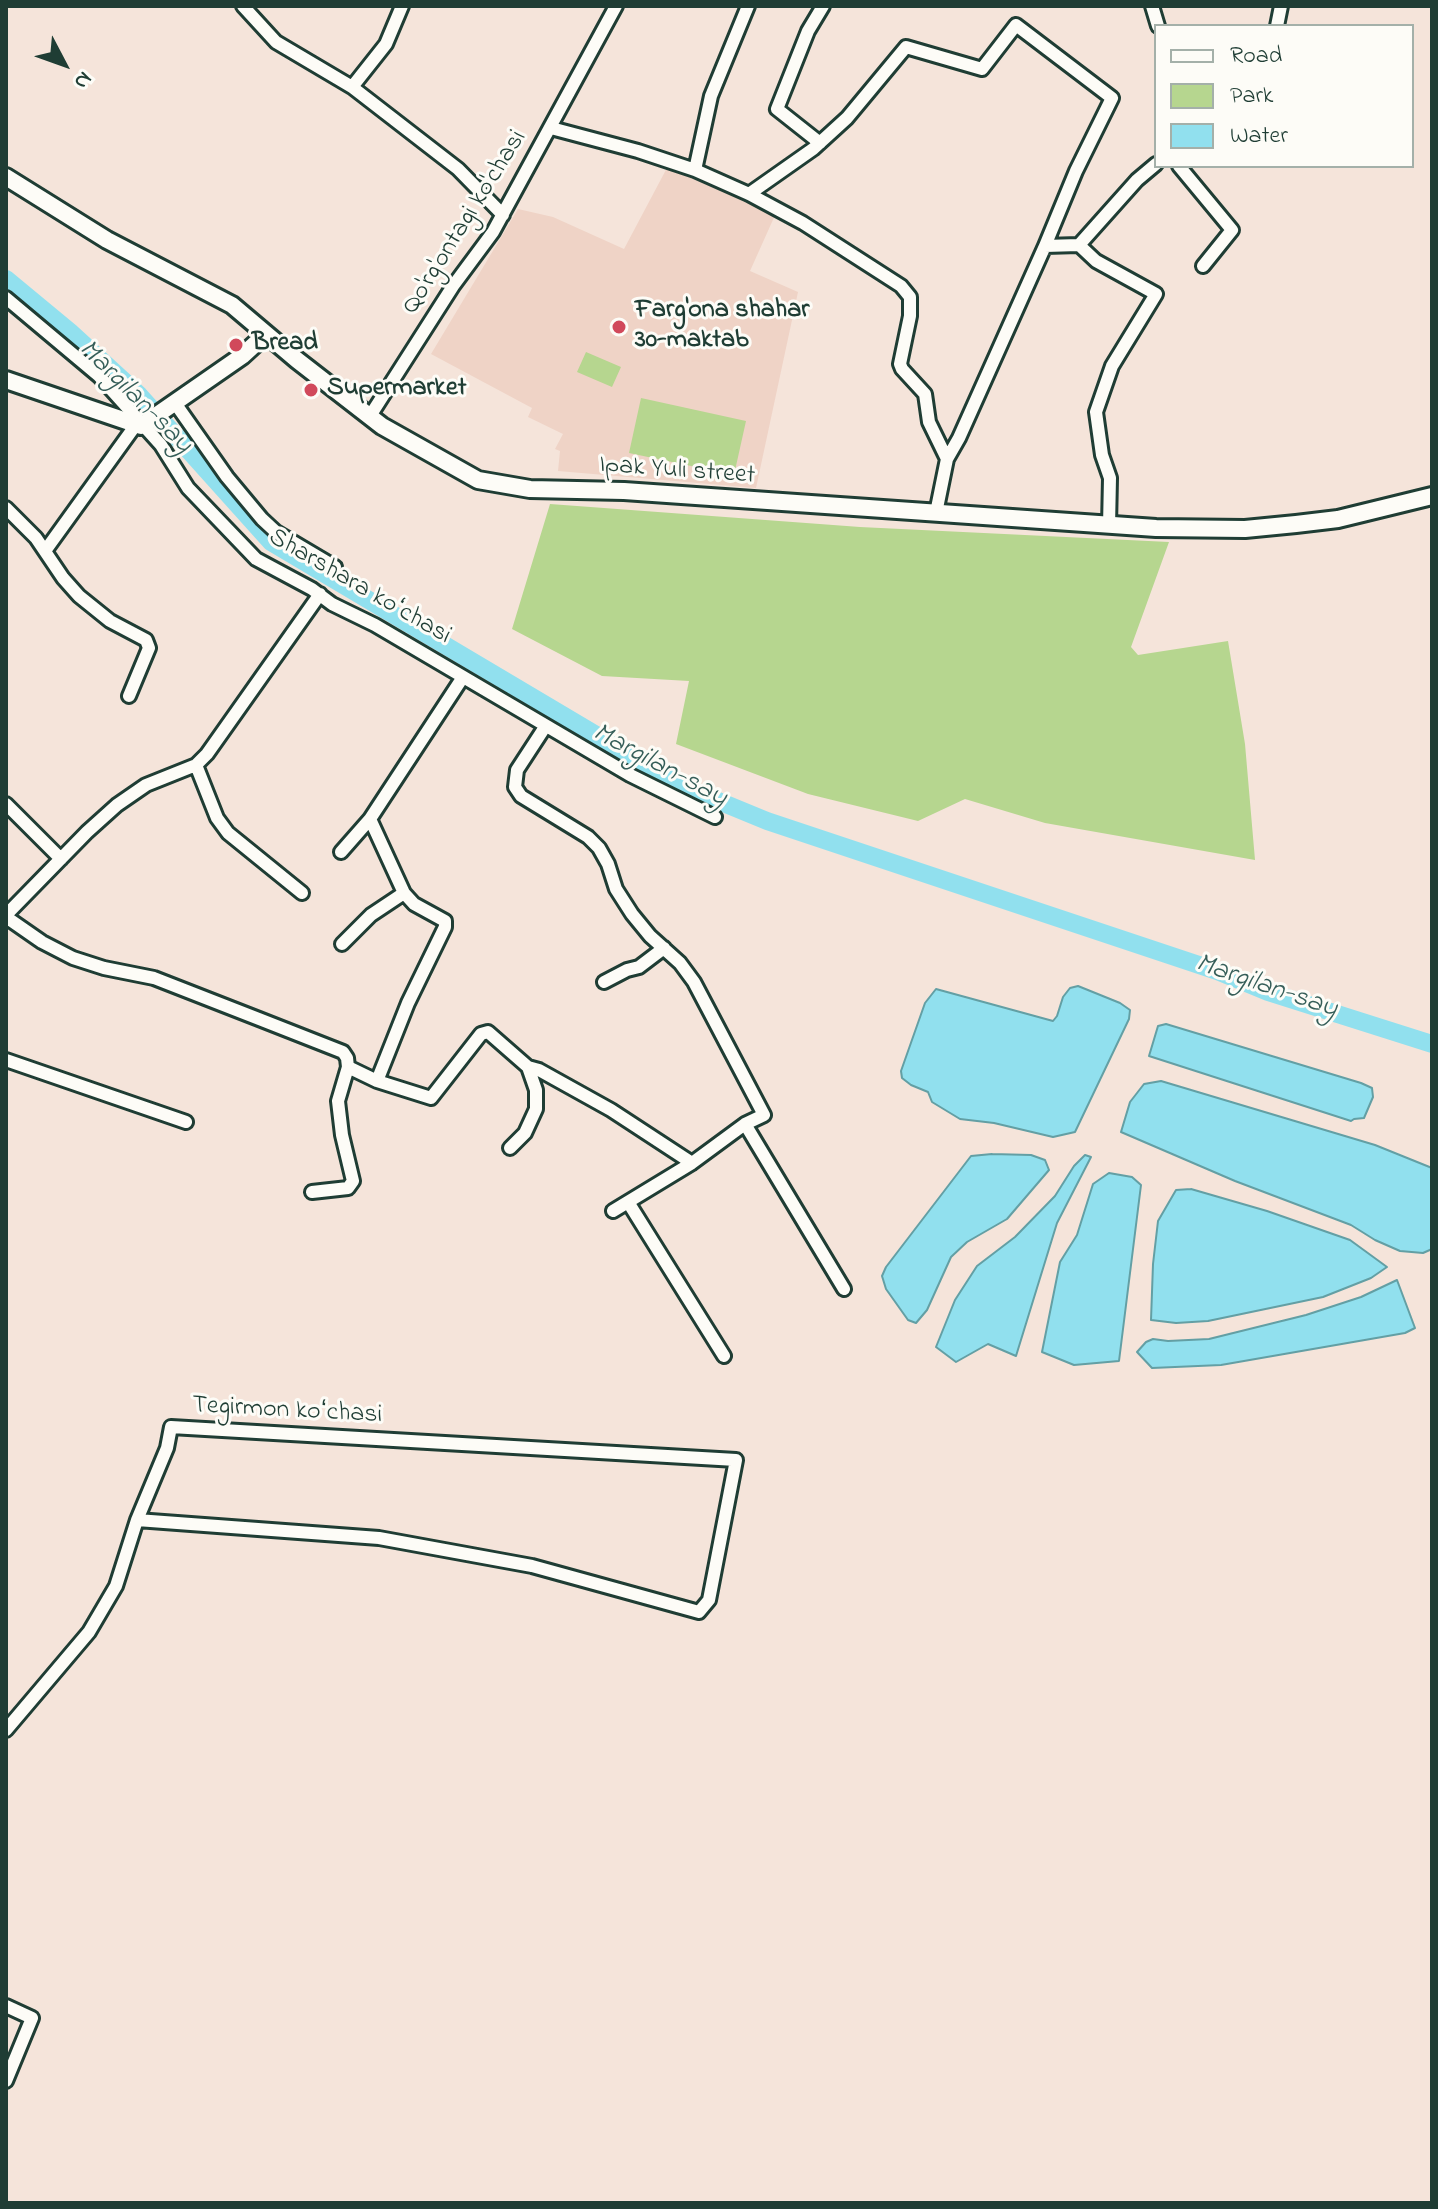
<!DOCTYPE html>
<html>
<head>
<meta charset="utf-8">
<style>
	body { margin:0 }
	#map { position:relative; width:1438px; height:2209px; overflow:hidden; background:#f5e4da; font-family:"Indie Flower",sans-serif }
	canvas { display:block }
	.frame { position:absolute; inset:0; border:8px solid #1f3d34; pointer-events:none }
	.legend { position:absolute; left:1154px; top:24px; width:260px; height:144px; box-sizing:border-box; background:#fdfcf7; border:2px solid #a4b0a9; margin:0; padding:10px 14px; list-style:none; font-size:24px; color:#1f3d34 }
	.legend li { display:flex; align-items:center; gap:16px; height:40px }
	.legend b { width:40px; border:2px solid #a4b0a9 }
	.north { position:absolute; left:24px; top:24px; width:80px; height:80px; -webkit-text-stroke:6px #fdfcf7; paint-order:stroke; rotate:131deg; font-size:22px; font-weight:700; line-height:32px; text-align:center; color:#1f3d34 }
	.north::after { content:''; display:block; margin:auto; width:28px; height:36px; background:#1f3d34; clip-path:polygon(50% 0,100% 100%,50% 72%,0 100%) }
</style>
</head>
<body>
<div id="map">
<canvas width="1438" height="2209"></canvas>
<div class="frame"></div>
<ul class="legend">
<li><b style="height:10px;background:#fdfcf7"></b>Road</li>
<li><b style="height:22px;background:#b6d68f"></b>Park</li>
<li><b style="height:22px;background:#91e0ee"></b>Water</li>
</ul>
<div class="north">N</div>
</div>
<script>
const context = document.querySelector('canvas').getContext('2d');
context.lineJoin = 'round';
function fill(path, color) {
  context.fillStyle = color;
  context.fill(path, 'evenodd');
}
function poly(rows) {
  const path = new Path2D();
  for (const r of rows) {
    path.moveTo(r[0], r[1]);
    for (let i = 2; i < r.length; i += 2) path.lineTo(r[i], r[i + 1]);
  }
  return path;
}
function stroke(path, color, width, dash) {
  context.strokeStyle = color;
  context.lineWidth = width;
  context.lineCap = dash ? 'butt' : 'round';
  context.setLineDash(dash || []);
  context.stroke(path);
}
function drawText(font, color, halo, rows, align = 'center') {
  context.font = font + ' "Indie Flower",sans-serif';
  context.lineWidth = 6;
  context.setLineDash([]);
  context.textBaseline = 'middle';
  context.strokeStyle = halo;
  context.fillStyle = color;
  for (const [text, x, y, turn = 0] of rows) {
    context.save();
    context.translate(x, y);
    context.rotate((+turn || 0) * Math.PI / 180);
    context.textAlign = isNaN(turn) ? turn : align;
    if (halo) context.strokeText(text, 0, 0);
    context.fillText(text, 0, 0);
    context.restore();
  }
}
fill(poly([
	[668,166,776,213,750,271,798,292,756,488,558,471,560,451,555,449,563,434,528,417,532,408,431,354,518,209,553,217,624,249]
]), '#efd3c6');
fill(poly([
	[586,352,621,367,612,387,577,372],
	[641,398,746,421,734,475,629,453],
	[550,504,860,527,1169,542,1131,647,1138,655,1228,641,1245,744,1255,860,1045,823,965,799,918,821,808,794,676,744,689,681,602,676,512,629]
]), '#b6d68f');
const water = poly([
	[1078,986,1120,1003,1130,1010,1129,1019,1075,1132,1053,1137,994,1123,960,1119,932,1102,928,1092,911,1085,902,1078,901,1071,925,1003,936,989,1053,1021,1057,1016,1063,997,1070,988,1078,986],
	[1166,1024,1361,1083,1372,1088,1373,1097,1364,1118,1354,1119,1351,1121,1149,1056,1158,1026,1166,1024],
	[1161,1081,1375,1145,1432,1168,1432,1249,1423,1253,1400,1251,1375,1240,1351,1225,1235,1181,1121,1132,1130,1102,1144,1084,1161,1081],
	[992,1154,1031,1155,1045,1160,1049,1170,1007,1219,967,1242,951,1257,927,1310,916,1323,908,1320,886,1289,882,1276,886,1267,971,1156,992,1154],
	[1085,1155,1091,1157,1057,1223,1016,1356,988,1344,956,1362,936,1347,955,1300,977,1266,1015,1237,1055,1196,1074,1166,1085,1155],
	[1109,1173,1132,1177,1141,1185,1119,1361,1074,1365,1042,1352,1060,1262,1077,1235,1093,1184,1109,1173],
	[1191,1189,1267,1211,1350,1240,1387,1267,1371,1278,1323,1297,1208,1321,1176,1323,1151,1320,1153,1264,1158,1221,1176,1190,1191,1189],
	[1397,1280,1415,1328,1405,1333,1221,1365,1152,1368,1137,1352,1146,1342,1153,1339,1168,1341,1209,1339,1306,1315,1361,1297,1397,1280]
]);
fill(water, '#91e0ee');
stroke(water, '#639fa4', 2);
stroke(poly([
	[6,279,70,332,139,395,271,542,682,786,767,821,1217,971,1268,992,1432,1044]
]), '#91e0ee', 18);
const street = poly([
	[243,6,276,42,352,87,458,169,503,215],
	[1152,6,1158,26],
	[1277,26,1281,6],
	[352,87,386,44,402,6],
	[551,128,638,151,695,170,749,194,803,223,901,286,910,297,910,316,900,364,902,369,925,394,929,422,947,459],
	[820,143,777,109,808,31,823,6],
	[1179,166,1232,230,1203,266],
	[695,170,711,96,748,6],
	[749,194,813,149,847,118,906,47,982,69,1016,25,1112,98,1076,171,1045,246],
	[1079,245,1096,261,1156,294,1112,366,1096,412,1102,455,1110,478,1109,526],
	[6,298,99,376,161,445,188,488,256,559,312,589,332,604,375,625,630,775,715,817],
	[175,403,227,477,262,519,276,532,335,567],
	[370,416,453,286,493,232,616,6],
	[6,508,36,538,63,578,79,596,110,621,146,640,149,648,129,696],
	[936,513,947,459,959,438,1045,246,1079,245,1137,180,1156,164],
	[45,551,135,426],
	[545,727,517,770,515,787,521,796,588,837,599,848,608,864,616,889,632,914,650,936,680,963,694,982,764,1115,745,1124,692,1163,613,1211],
	[196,765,217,818,228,833,302,893],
	[6,804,61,859],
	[370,819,404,893,414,904,445,921,445,927,408,1003,377,1081],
	[341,852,370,819,463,677],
	[6,915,87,832,117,805,146,785,196,765,207,754,320,594],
	[6,917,42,942,73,958,104,968,154,978,259,1019,343,1052,347,1058,348,1067,377,1081,431,1098,481,1034,488,1032,528,1067,539,1070,611,1110,692,1163],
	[342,944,371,915,404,893],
	[604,982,627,970,639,967,664,948],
	[6,1060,186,1122],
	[745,1124,844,1289],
	[510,1148,525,1133,536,1109,536,1090,528,1067],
	[312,1192,348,1188,353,1181,342,1135,338,1101,348,1067],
	[628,1202,724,1356],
	[6,1730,89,1632,116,1586,137,1520,167,1448,171,1427,736,1460,709,1600,699,1612,532,1566,379,1538,137,1520],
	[6,2006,32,2018,6,2081]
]);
const secondary = poly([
	[6,177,107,240,232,305,297,360,382,426,478,480,530,489,624,491,1156,528,1245,529,1296,524,1338,519,1432,496],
	[6,380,141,426,242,356,266,334]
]);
stroke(street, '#1f3d34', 18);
stroke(secondary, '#1f3d34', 22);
stroke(street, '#fdfcf7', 12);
stroke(secondary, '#fdfcf7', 16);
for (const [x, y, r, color] of [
	[619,327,8,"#d1495b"],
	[236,345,8,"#d1495b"],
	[311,390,8,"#d1495b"]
]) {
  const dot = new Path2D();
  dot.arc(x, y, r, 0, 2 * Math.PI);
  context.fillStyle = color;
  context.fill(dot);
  stroke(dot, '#fdfcf7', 3);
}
drawText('26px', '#1f3d34', '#fdfcf7', [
	["Qo'rg'ontagi ko'chasi",466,223,-58],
	["Ipak Yuli street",677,472,4],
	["Sharshara koʻchasi",359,588,30],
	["Tegirmon koʻchasi",287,1412,3]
]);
drawText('bold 26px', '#1f3d34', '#fdfcf7', [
	["Farg'ona shahar",635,312],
	["30-maktab",635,342],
	["Bread",252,345],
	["Supermarket",327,390]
], 'left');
drawText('italic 28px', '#365e59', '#fdfcf7', [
	["Margilan-say",134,398,45],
	["Margilan-say",659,767,28],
	["Margilan-say",1266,988,19]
]);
</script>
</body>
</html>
